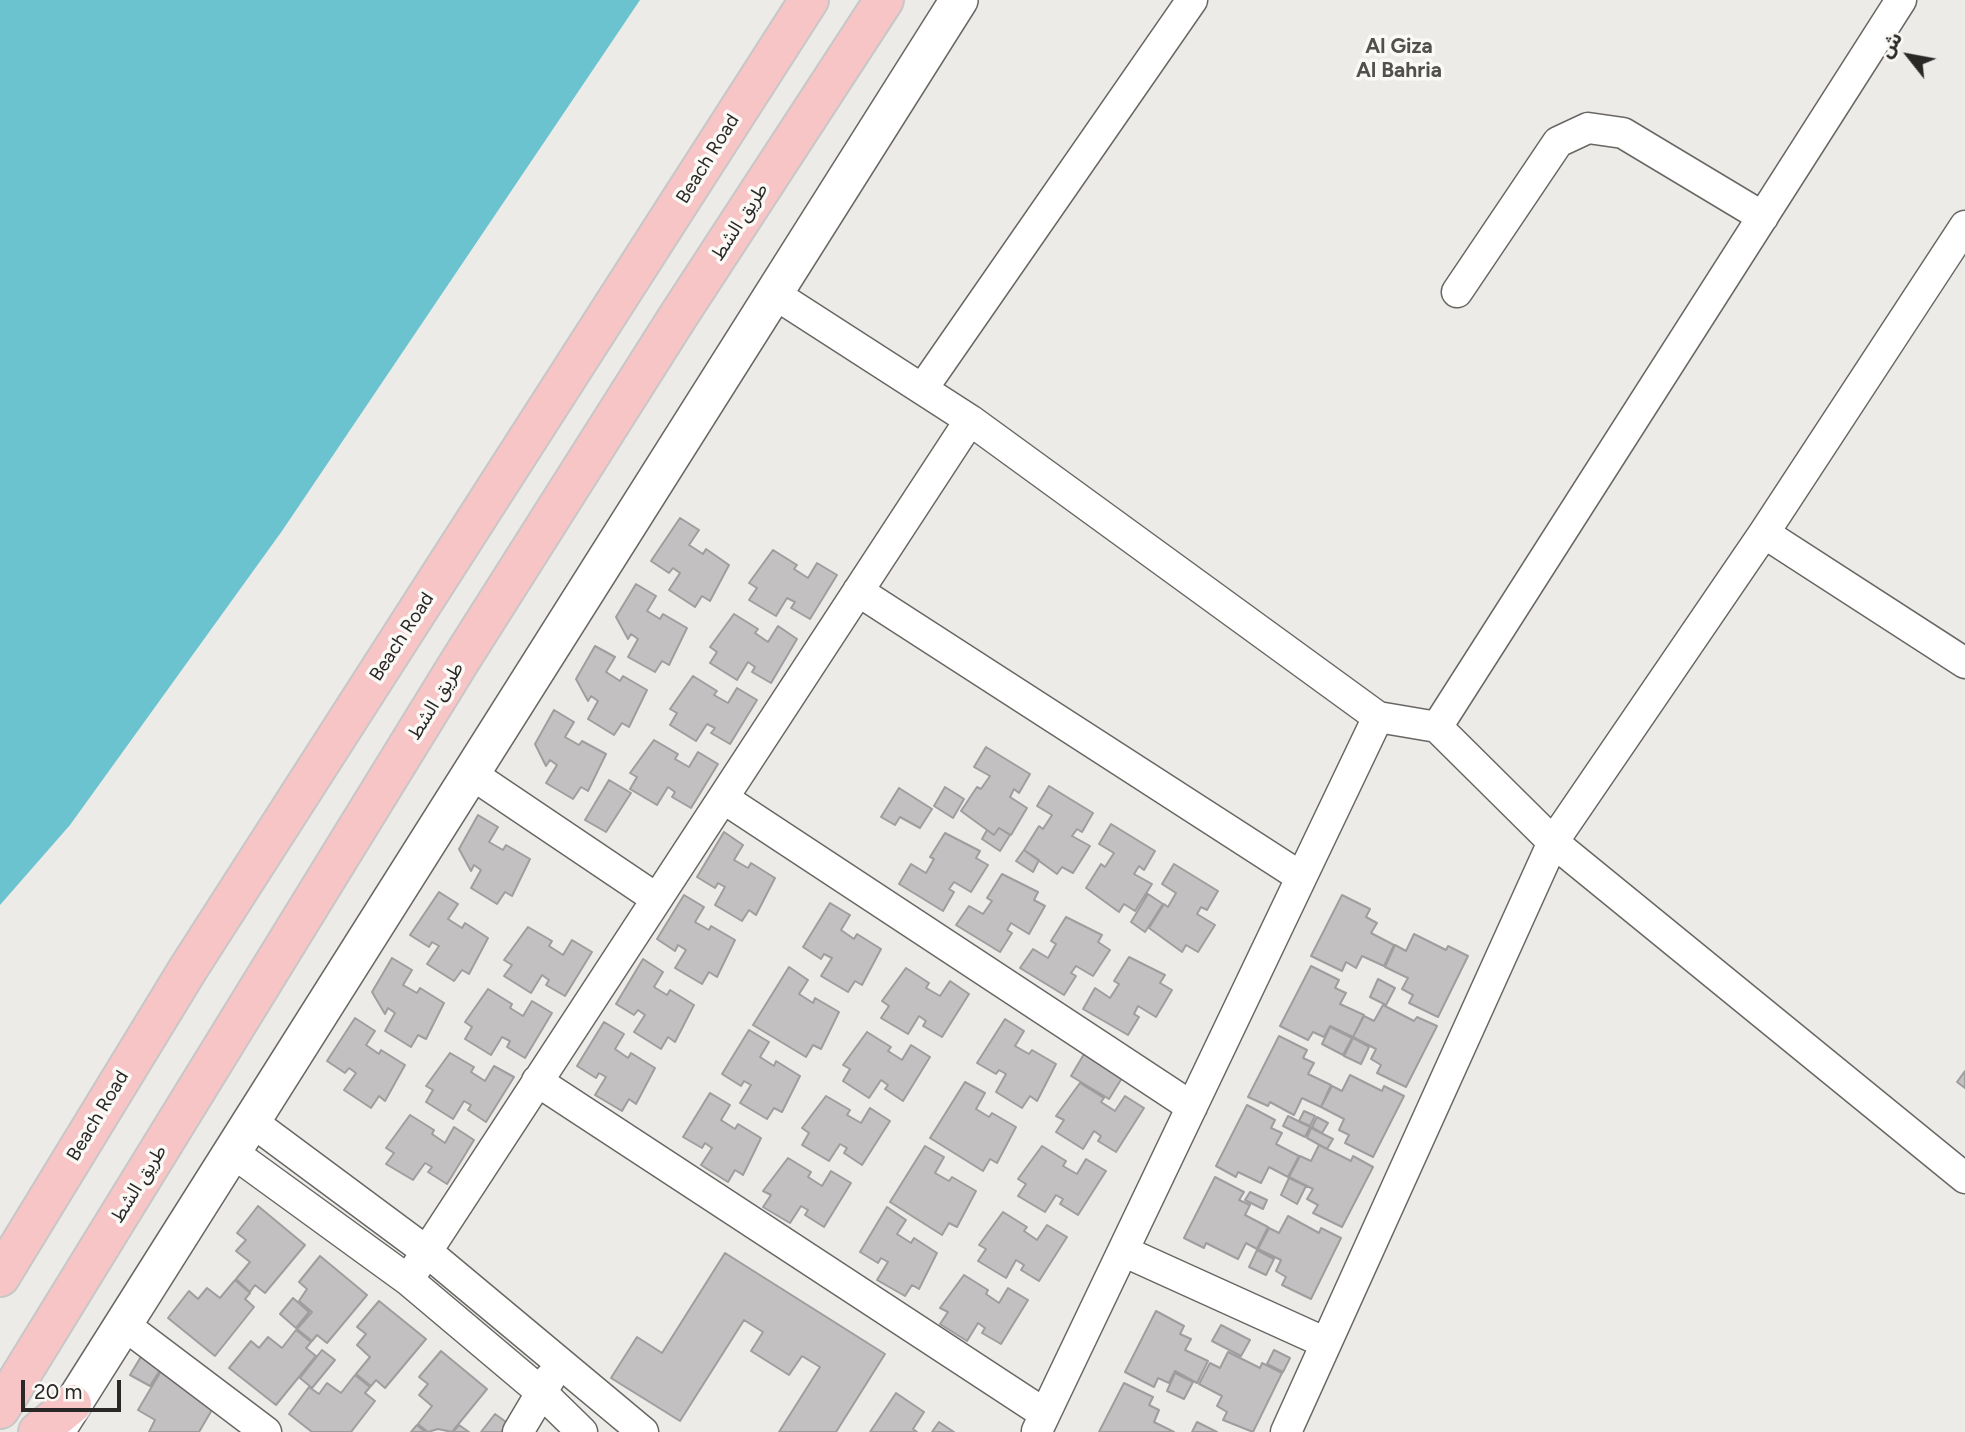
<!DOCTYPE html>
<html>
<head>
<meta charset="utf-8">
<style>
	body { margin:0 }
	#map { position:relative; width:1965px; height:1432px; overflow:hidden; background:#edebe8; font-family:Figtree,"Noto Sans Arabic",sans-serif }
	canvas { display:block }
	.north { position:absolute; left:1874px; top:21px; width:70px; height:70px; -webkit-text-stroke:5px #fbf9f5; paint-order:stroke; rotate:301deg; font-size:19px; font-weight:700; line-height:28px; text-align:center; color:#292827 }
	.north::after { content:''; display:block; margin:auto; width:24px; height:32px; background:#292827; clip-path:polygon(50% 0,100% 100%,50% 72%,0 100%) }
	.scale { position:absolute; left:21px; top:1380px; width:100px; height:32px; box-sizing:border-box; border:4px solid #292827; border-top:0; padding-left:9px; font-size:21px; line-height:24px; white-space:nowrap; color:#292827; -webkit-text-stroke:5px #fbf9f5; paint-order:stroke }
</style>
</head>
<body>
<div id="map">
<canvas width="1965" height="1432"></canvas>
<div class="north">ش</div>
<div class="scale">20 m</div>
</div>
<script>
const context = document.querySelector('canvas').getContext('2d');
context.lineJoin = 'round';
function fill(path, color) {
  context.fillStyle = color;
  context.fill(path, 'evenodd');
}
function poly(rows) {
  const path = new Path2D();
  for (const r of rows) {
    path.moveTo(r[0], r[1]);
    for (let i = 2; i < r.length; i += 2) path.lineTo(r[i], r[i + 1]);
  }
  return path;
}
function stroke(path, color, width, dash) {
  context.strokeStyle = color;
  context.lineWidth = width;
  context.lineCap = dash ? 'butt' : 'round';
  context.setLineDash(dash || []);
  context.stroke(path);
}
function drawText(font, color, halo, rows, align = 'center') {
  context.font = font + ' Figtree,"Noto Sans Arabic",sans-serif';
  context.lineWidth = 7;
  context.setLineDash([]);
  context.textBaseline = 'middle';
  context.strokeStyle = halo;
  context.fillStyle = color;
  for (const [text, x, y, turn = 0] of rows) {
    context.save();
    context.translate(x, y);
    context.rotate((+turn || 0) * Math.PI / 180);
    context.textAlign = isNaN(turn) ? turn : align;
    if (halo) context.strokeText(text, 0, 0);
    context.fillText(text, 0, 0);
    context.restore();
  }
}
fill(poly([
	[0,0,640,0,282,531,70,825,0,905]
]), '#6bc3cf');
const building = poly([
	[680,518,699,530,689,545,703,554,706,549,729,565,710,601,702,596,695,607,669,590,680,573,673,568,669,573,651,561,680,518],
	[773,550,797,565,794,569,808,578,817,563,837,575,810,619,791,608,795,602,787,598,776,616,749,600,757,588,749,583,773,550],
	[636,584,656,596,647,611,660,619,663,614,687,628,669,665,662,661,655,672,628,657,638,639,631,634,628,639,616,617,636,584],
	[734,614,758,629,755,633,768,642,778,626,797,639,771,683,752,672,755,667,748,662,737,680,710,663,717,652,710,647,734,614],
	[595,646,615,657,606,672,620,681,623,676,647,690,629,727,622,723,614,735,588,719,598,701,591,696,588,701,576,679,595,646],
	[693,676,717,691,714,695,728,703,737,688,757,700,730,744,711,733,715,728,707,724,696,741,670,725,677,713,670,709,693,676],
	[554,710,574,722,565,737,579,745,582,741,606,754,588,791,581,787,573,799,546,783,557,765,550,760,546,766,535,744,554,710],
	[654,740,678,754,675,759,689,767,698,752,718,764,691,808,672,797,675,792,668,787,657,805,630,789,637,777,630,773,654,740],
	[986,747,1030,774,1019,793,1014,789,1010,797,1027,808,1011,835,999,828,994,835,961,811,977,787,981,789,990,776,974,767,986,747],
	[609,780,631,793,606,832,585,820,609,780],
	[1049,786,1093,813,1082,832,1077,829,1072,836,1090,846,1073,873,1062,867,1057,874,1024,850,1039,826,1043,829,1052,815,1037,806,1049,786],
	[945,787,964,799,953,818,934,806,945,787],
	[899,788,932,809,920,828,900,817,895,825,881,817,899,788],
	[478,815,498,827,489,842,503,850,506,845,530,859,512,896,505,892,497,904,471,888,481,870,474,865,471,871,459,849,478,815],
	[1111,824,1155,851,1144,870,1139,866,1134,874,1152,884,1135,911,1124,904,1119,912,1086,888,1101,864,1105,867,1114,853,1099,844,1111,824],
	[999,828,1010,835,1000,851,982,839,987,830,994,835,999,828],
	[724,832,743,845,734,860,748,868,751,863,775,878,756,915,749,910,742,921,715,905,725,887,718,883,715,888,697,877,724,832],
	[945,833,980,851,976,858,988,865,971,892,954,882,949,889,954,892,943,911,899,884,911,864,926,873,934,859,930,857,945,833],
	[1024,850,1039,860,1033,872,1016,861,1024,850],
	[1174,864,1218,891,1207,910,1201,907,1197,914,1215,925,1198,952,1186,945,1182,952,1149,928,1164,904,1168,907,1176,893,1162,884,1174,864],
	[1002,874,1038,892,1034,900,1045,906,1029,934,1011,923,1007,930,1012,933,1000,952,956,925,969,906,983,914,992,901,987,898,1002,874],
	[439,892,458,904,448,919,462,928,465,923,488,938,469,974,462,970,454,981,427,964,439,946,432,942,429,947,410,935,439,892],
	[1148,894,1163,904,1145,932,1131,922,1148,894],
	[684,895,704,907,695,922,709,930,711,926,735,940,717,977,709,972,702,984,675,968,686,950,678,945,675,951,657,939,684,895],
	[1342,895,1370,909,1366,917,1377,923,1371,933,1394,945,1384,966,1362,956,1356,968,1346,962,1342,971,1311,956,1342,895],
	[830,903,850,915,841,930,854,939,857,934,881,949,862,985,855,981,848,992,821,976,832,958,824,954,821,959,803,947,830,903],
	[1066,917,1102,935,1098,942,1110,950,1093,976,1076,966,1071,973,1076,976,1064,995,1020,968,1033,949,1048,958,1056,944,1051,941,1066,917],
	[528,927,552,941,549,946,563,955,572,940,592,952,565,996,546,985,549,980,542,975,531,993,504,976,512,965,504,960,528,927],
	[1414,934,1446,950,1448,946,1468,956,1438,1017,1409,1003,1413,995,1402,989,1408,978,1385,967,1395,945,1406,951,1414,934],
	[1129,957,1165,975,1160,983,1172,990,1156,1017,1138,1006,1134,1014,1139,1017,1128,1035,1083,1009,1095,988,1110,998,1119,984,1114,981,1129,957],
	[392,958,412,970,403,985,417,993,420,988,444,1003,426,1039,418,1035,411,1047,385,1031,395,1013,388,1008,385,1014,372,992,392,958],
	[643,959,663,972,654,987,667,995,670,990,694,1005,675,1042,668,1037,661,1049,634,1032,645,1015,638,1010,634,1015,616,1004,643,959],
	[1311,966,1339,980,1335,988,1346,993,1340,1004,1364,1015,1353,1037,1330,1026,1324,1037,1313,1032,1308,1040,1280,1026,1311,966],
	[789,967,808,980,799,994,813,1003,815,998,839,1012,821,1049,813,1045,806,1057,753,1025,789,967],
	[906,968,929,983,926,988,940,996,950,981,969,994,942,1037,923,1026,926,1021,919,1016,908,1034,881,1018,889,1006,882,1001,906,968],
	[1378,979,1395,988,1386,1005,1370,997,1378,979],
	[488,989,512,1004,510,1008,523,1016,532,1001,552,1013,525,1058,507,1047,510,1041,502,1037,491,1055,465,1039,472,1027,465,1022,488,989],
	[1383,1005,1414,1021,1417,1017,1437,1026,1406,1087,1377,1073,1381,1065,1371,1059,1376,1049,1353,1037,1364,1016,1374,1021,1383,1005],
	[355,1018,375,1031,366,1045,379,1054,381,1050,405,1065,385,1101,379,1096,371,1108,344,1090,356,1073,349,1068,345,1073,327,1061,355,1018],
	[1005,1019,1024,1031,1015,1046,1029,1054,1032,1050,1056,1064,1037,1101,1030,1096,1022,1108,996,1092,1006,1074,999,1070,996,1074,977,1063,1005,1019],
	[604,1022,624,1034,615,1049,628,1058,631,1053,655,1068,636,1104,629,1099,622,1111,595,1095,606,1077,599,1073,596,1078,577,1066,604,1022],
	[1330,1027,1352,1038,1343,1055,1322,1044,1330,1027],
	[749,1030,769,1042,760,1057,774,1066,776,1061,800,1076,782,1112,774,1108,767,1119,740,1103,751,1085,744,1081,741,1086,722,1074,749,1030],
	[867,1032,891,1047,888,1051,902,1060,911,1045,930,1057,903,1101,885,1089,888,1085,881,1080,869,1098,843,1081,850,1069,843,1065,867,1032],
	[1279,1036,1307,1050,1303,1058,1314,1063,1308,1074,1331,1085,1321,1107,1302,1098,1294,1115,1270,1102,1268,1106,1248,1097,1279,1036],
	[1353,1038,1369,1047,1361,1064,1344,1056,1353,1038],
	[450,1053,474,1067,471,1072,485,1081,494,1066,514,1077,486,1122,468,1110,471,1105,464,1101,453,1119,426,1102,433,1090,426,1086,450,1053],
	[1084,1054,1122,1078,1109,1099,1071,1076,1084,1054],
	[1965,1071,1965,1088,1957,1082,1965,1071],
	[1350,1075,1382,1091,1384,1086,1404,1096,1373,1157,1345,1143,1349,1135,1339,1130,1344,1119,1321,1107,1332,1086,1342,1091,1350,1075],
	[965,1082,985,1093,976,1109,989,1117,992,1113,1016,1127,997,1163,990,1159,983,1171,930,1138,965,1082],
	[1080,1083,1104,1098,1101,1102,1115,1111,1125,1096,1144,1108,1116,1152,1098,1141,1101,1136,1094,1131,1083,1149,1056,1132,1064,1120,1056,1116,1080,1083],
	[710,1093,730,1105,721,1120,735,1129,738,1124,761,1138,743,1175,735,1170,728,1182,701,1165,712,1148,705,1143,702,1148,683,1137,710,1093],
	[826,1096,850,1110,847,1115,861,1123,870,1108,890,1121,862,1165,844,1153,847,1148,840,1144,829,1161,802,1145,809,1133,802,1128,826,1096],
	[1247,1105,1275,1120,1271,1128,1282,1133,1276,1144,1299,1156,1288,1177,1269,1167,1261,1183,1238,1172,1236,1177,1216,1166,1247,1105],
	[1304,1111,1315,1116,1310,1126,1299,1121,1304,1111],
	[410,1115,434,1130,432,1134,445,1143,454,1127,474,1140,447,1184,428,1172,432,1167,425,1163,413,1180,386,1164,394,1153,386,1148,410,1115],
	[1288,1116,1310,1127,1305,1137,1283,1126,1288,1116],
	[1317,1117,1328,1123,1322,1133,1312,1127,1317,1117],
	[1311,1128,1333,1139,1327,1149,1307,1138,1311,1128],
	[1319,1145,1351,1161,1353,1156,1373,1167,1342,1227,1313,1213,1318,1205,1307,1199,1313,1189,1289,1177,1300,1156,1311,1161,1319,1145],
	[925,1146,944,1157,935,1173,949,1181,952,1177,976,1191,957,1227,949,1223,942,1235,890,1202,925,1146],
	[1042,1146,1066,1161,1063,1166,1077,1174,1086,1159,1106,1171,1078,1215,1060,1204,1063,1199,1056,1195,1045,1212,1018,1196,1026,1184,1018,1179,1042,1146],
	[788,1158,811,1172,808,1177,822,1186,831,1171,851,1183,824,1227,805,1215,808,1210,801,1206,790,1223,763,1207,771,1195,763,1191,788,1158],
	[1215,1177,1244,1192,1239,1200,1250,1205,1245,1215,1268,1227,1257,1249,1246,1243,1238,1259,1206,1243,1204,1248,1184,1238,1215,1177],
	[1289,1178,1306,1186,1297,1204,1281,1195,1289,1178],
	[1250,1192,1267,1200,1263,1209,1245,1200,1250,1192],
	[258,1206,305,1245,265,1293,255,1285,250,1292,236,1279,250,1262,236,1251,246,1240,237,1233,258,1206],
	[887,1207,906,1220,897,1234,911,1243,914,1238,937,1253,919,1289,912,1285,905,1296,877,1280,888,1262,881,1258,878,1263,860,1252,887,1207],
	[1003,1212,1027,1227,1024,1231,1037,1240,1047,1225,1067,1237,1039,1281,1021,1270,1024,1265,1016,1260,1006,1278,978,1261,986,1249,979,1245,1003,1212],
	[1288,1216,1319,1233,1321,1228,1341,1238,1311,1299,1282,1285,1286,1277,1276,1271,1281,1260,1258,1249,1269,1228,1279,1233,1288,1216],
	[1257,1250,1274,1259,1266,1275,1249,1267,1257,1250],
	[725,1253,885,1354,836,1432,779,1432,820,1367,802,1356,789,1375,751,1351,763,1332,744,1320,680,1421,611,1378,637,1337,662,1353,725,1253],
	[320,1256,367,1295,327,1343,317,1335,312,1341,297,1329,312,1312,299,1301,307,1289,299,1282,320,1256],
	[964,1275,988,1290,986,1294,999,1303,1008,1288,1028,1300,1001,1344,982,1333,985,1328,978,1323,967,1341,940,1324,948,1312,940,1308,964,1275],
	[235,1280,250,1293,245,1299,254,1307,215,1356,168,1318,189,1291,198,1299,207,1288,220,1298,235,1280],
	[293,1298,309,1312,296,1328,280,1314,293,1298],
	[379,1301,426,1339,385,1388,376,1380,371,1386,356,1374,370,1357,357,1345,366,1334,357,1327,379,1301],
	[1156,1311,1184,1326,1180,1334,1191,1339,1185,1350,1208,1361,1197,1383,1175,1371,1169,1383,1158,1378,1154,1387,1125,1372,1156,1311],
	[1221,1325,1250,1340,1241,1356,1212,1341,1221,1325],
	[296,1330,311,1342,306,1348,316,1356,276,1405,229,1368,251,1341,259,1348,268,1337,282,1348,296,1330],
	[322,1350,335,1360,312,1388,300,1378,322,1350],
	[1274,1350,1290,1358,1283,1372,1267,1364,1274,1350],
	[441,1351,487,1389,452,1432,438,1429,428,1432,418,1424,432,1406,419,1395,428,1384,419,1377,441,1351],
	[1228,1352,1260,1368,1262,1363,1282,1373,1253,1432,1223,1420,1227,1412,1217,1406,1222,1396,1199,1384,1210,1363,1220,1368,1228,1352],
	[142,1355,162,1367,150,1386,130,1375,142,1355],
	[164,1366,213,1408,199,1432,149,1432,155,1420,138,1410,164,1366],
	[1175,1373,1193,1382,1184,1399,1167,1391,1175,1373],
	[355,1375,370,1387,365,1393,375,1401,351,1432,312,1432,289,1414,309,1387,319,1394,327,1383,341,1393,355,1375],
	[1124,1383,1153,1397,1149,1405,1159,1410,1154,1422,1174,1432,1099,1432,1124,1383],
	[896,1393,924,1412,913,1429,917,1432,870,1432,896,1393],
	[495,1414,513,1427,509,1432,481,1432,495,1414],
	[939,1422,954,1432,932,1432,939,1422],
	[1197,1422,1217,1432,1192,1432,1197,1422],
	[417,1425,425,1432,411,1432,417,1425],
	[459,1425,469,1432,453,1432,459,1425]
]);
fill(building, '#c3c0c2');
stroke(building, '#a09d9f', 2);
const minor = poly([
	[1457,292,1558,142,1588,128,1623,133,1763,217],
	[773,293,970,420,1378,717,1437,727,1553,842,1965,1178],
	[923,388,1192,0],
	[1764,533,1965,663],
	[858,591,1301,877],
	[1437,727,1901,0],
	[470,773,657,899],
	[723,798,1192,1107],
	[537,1081,1045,1414,1037,1431],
	[251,1121,426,1251,643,1432],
	[232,1152,408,1280,541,1392,582,1432],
	[1123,1251,1326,1343],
	[408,1280,970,420],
	[123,1324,266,1432],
	[1045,1414,1378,717],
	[518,1432,550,1378],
	[1286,1432,1553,842,1764,533,1965,226]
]);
const tertiary = poly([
	[56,1431,959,0]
]);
const primary = poly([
	[0,1277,188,969,809,0],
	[0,1409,460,661,677,318,884,0],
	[38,1432,72,1404]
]);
stroke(minor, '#696764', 33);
stroke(tertiary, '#696764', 40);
stroke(primary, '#c7c7c7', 42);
stroke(minor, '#fff', 30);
stroke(tertiary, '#fff', 37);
stroke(primary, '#f7c5c6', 38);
drawText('19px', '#292827', '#fbf9f5', [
	["Beach Road",708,159,-58],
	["طريق الشط",740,222,-57],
	["Beach Road",402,637,-57],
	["طريق الشط",436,701,-58],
	["Beach Road",98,1116,-59],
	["طريق الشط",139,1184,-58]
]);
drawText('bold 21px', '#51504d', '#fbf9f5', [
	["Al Giza",1399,47],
	["Al Bahria",1399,71]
]);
</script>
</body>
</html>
